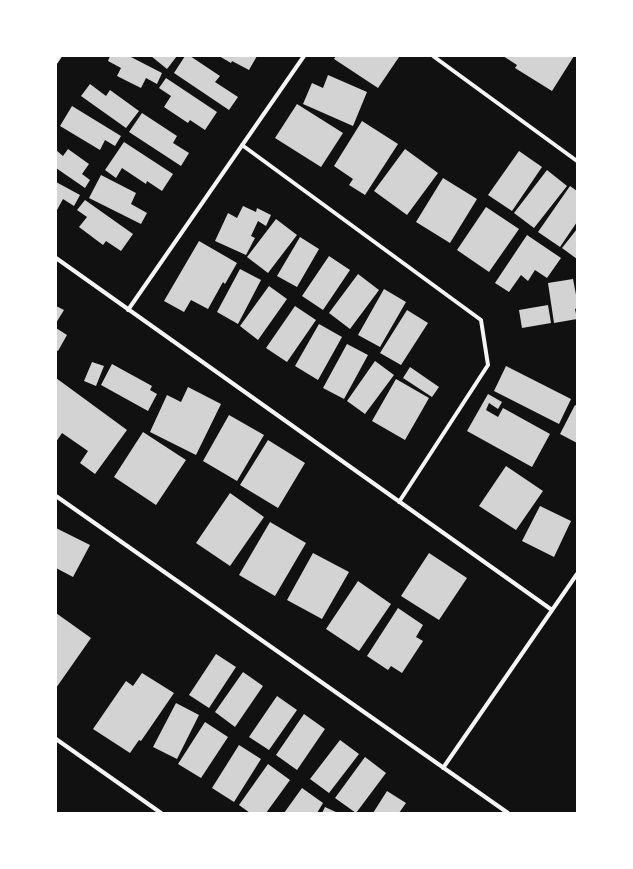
<!DOCTYPE html>
<html>
<head>
<meta charset="utf-8">
<style>
	body { margin:0 }
	#map { position:relative; width:633px; height:869px; overflow:hidden; background:#111; font-family:"Nunito Sans",sans-serif }
	canvas { display:block }
	.frame { position:absolute; inset:0; border:57px solid #fff; pointer-events:none }
</style>
</head>
<body>
<div id="map">
<canvas width="633" height="869"></canvas>
<div class="frame"></div>
</div>
<script>
const context = document.querySelector('canvas').getContext('2d');
context.lineJoin = 'round';
function fill(path, color) {
  context.fillStyle = color;
  context.fill(path, 'evenodd');
}
function poly(rows) {
  const path = new Path2D();
  for (const r of rows) {
    path.moveTo(r[0], r[1]);
    for (let i = 2; i < r.length; i += 2) path.lineTo(r[i], r[i + 1]);
  }
  return path;
}
function stroke(path, color, width, dash) {
  context.strokeStyle = color;
  context.lineWidth = width;
  context.lineCap = dash ? 'butt' : 'round';
  context.setLineDash(dash || []);
  context.stroke(path);
}
fill(poly([
	[110,56,129,56,162,73,157,84,146,78,141,88,117,76,121,68,108,61],
	[151,56,177,56,167,69],
	[185,56,190,56,220,76,215,82,238,97,229,110,174,73],
	[219,56,257,56,249,70,232,61,231,63],
	[336,56,397,56,399,57,378,88,334,59],
	[503,56,574,56,552,91,515,68,517,65],
	[328,75,367,92,353,126,303,104,312,83,323,88],
	[166,78,217,112,205,130,190,120,188,123,164,107,171,96,159,88],
	[90,84,106,96,110,90,139,111,126,128,81,96],
	[297,104,343,133,321,167,275,138],
	[72,106,121,136,115,146,105,140,100,150,60,126],
	[142,113,177,136,173,143,189,153,181,166,129,132],
	[362,121,398,144,365,195,349,185,353,179,334,166],
	[124,142,173,174,162,191,147,181,146,184,122,168,116,178,105,170],
	[68,149,89,164,82,174,90,180,85,188,56,168,56,150,63,156],
	[405,149,438,173,407,215,374,191],
	[519,151,542,167,512,211,488,195],
	[547,170,567,186,534,228,514,213],
	[101,175,136,193,131,204,147,213,141,224,89,198],
	[443,178,477,199,450,243,416,222],
	[56,182,80,195,74,206,63,199,57,210,56,209],
	[570,186,577,191,577,222,560,247,538,232],
	[85,200,133,234,121,251,106,241,103,245,79,227,87,217,77,210],
	[243,206,256,212,257,208,271,215,266,226,258,221,251,236,255,238,246,255,215,241,228,213,237,218],
	[486,207,519,229,489,272,457,250],
	[276,219,297,235,268,273,247,257],
	[577,229,577,259,562,248],
	[527,235,561,258,547,278,535,270,528,281,521,275,509,292,495,283],
	[300,237,319,249,297,287,277,276],
	[199,241,237,263,225,284,223,282,208,309,191,300,184,312,164,301],
	[329,256,350,270,323,310,302,296],
	[240,269,261,280,238,324,217,312],
	[358,274,379,290,350,329,329,313],
	[573,279,577,300,577,308,575,309,577,319,554,323,548,283],
	[269,286,287,299,258,340,240,326],
	[384,289,406,302,380,347,358,335],
	[548,305,551,323,522,328,519,310],
	[56,306,64,310,56,323],
	[295,306,316,320,287,362,266,348],
	[407,310,428,323,401,365,380,353],
	[319,324,342,337,318,380,295,366],
	[56,328,67,335,58,351,56,350],
	[347,344,368,355,344,399,323,388],
	[375,361,394,375,365,414,347,401],
	[92,362,104,366,96,386,84,381],
	[112,364,152,386,150,390,157,394,148,411,101,385],
	[506,366,571,399,559,424,494,391],
	[410,367,439,387,432,397,403,378],
	[56,378,127,430,95,474,80,463,88,451,62,433,56,442],
	[396,379,429,398,405,440,372,421],
	[188,387,221,404,196,455,150,432,167,395,181,402],
	[488,394,502,402,498,409,489,403,486,410,498,417,503,408,550,434,532,467,467,431],
	[575,405,577,406,577,443,560,434],
	[229,415,264,435,237,481,203,461],
	[143,432,186,460,156,505,114,477],
	[268,440,305,463,278,508,240,485],
	[506,466,543,491,516,530,479,506],
	[230,493,264,517,230,566,196,543],
	[540,506,571,521,554,557,522,541],
	[270,522,306,543,275,596,239,575],
	[56,528,90,545,73,577,56,568],
	[313,553,349,572,322,619,287,600],
	[429,553,467,578,439,620,401,596],
	[358,581,391,604,359,651,326,629],
	[398,608,423,625,416,637,423,641,402,673,391,666,388,670,367,656],
	[56,613,91,638,56,688],
	[216,654,236,667,209,708,189,695],
	[243,672,263,686,235,727,215,712],
	[142,673,174,693,141,741,139,740,130,753,93,729,126,681,133,686],
	[277,696,297,710,269,750,249,737],
	[176,703,199,715,177,759,153,747],
	[304,714,325,729,297,770,276,755],
	[205,722,228,737,201,778,178,764],
	[340,740,359,754,329,793,310,779],
	[239,745,261,759,234,802,212,788],
	[365,757,386,773,356,813,335,798],
	[268,764,290,780,266,813,250,813,239,805],
	[302,788,323,803,317,813,284,813],
	[387,791,406,803,399,813,373,813],
	[325,807,338,813,322,813]
]), '#d3d3d3');
stroke(poly([
	[433,56,577,161],
	[56,62,60,56],
	[242,145,481,320,488,365,399,502],
	[56,258,552,610],
	[128,310,304,56],
	[56,496,508,813],
	[56,739,161,813],
	[443,768,577,574]
]), '#f5f5f5', 4);
</script>
</body>
</html>
